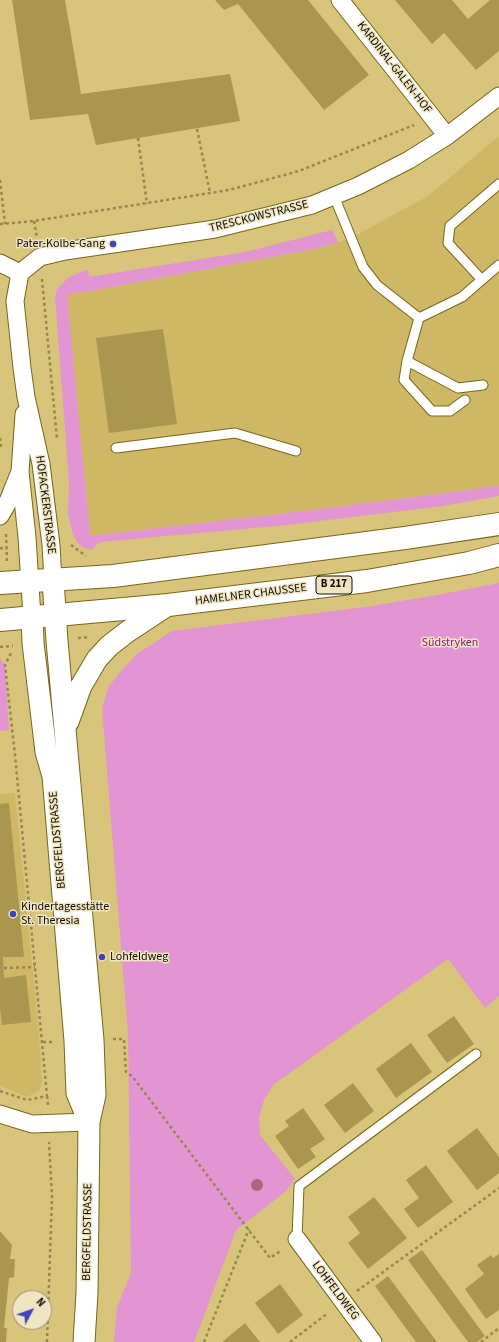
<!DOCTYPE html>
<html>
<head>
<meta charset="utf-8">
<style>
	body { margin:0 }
	#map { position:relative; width:499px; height:1342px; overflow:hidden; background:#d8c47b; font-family:"Source Sans 3",sans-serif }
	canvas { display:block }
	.north { position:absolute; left:12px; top:1290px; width:40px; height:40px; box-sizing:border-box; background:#efe5c2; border:1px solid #978f74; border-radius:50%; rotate:49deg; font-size:11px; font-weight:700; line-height:16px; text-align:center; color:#130d00 }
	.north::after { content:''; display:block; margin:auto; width:14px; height:18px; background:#3f44b9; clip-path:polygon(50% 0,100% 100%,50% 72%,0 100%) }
</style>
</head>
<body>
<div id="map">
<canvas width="499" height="1342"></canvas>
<div class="north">N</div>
</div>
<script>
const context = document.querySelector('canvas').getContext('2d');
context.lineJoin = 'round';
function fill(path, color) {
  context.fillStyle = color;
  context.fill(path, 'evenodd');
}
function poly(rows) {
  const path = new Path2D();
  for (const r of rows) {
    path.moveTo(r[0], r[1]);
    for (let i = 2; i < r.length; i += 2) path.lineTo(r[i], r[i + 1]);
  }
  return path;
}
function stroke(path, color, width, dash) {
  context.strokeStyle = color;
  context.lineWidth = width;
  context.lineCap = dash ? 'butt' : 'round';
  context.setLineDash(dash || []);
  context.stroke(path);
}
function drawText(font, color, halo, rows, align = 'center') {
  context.font = font + ' "Source Sans 3",sans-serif';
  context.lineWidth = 3;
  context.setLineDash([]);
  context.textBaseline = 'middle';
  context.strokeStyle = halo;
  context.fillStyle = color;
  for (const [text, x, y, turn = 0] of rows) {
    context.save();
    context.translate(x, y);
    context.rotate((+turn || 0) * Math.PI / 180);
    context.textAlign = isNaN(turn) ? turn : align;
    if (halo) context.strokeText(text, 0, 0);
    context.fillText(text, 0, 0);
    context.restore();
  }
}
fill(poly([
	[499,136,499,486,305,511,90,536,66,294,96,290,320,248,351,238,428,196],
	[15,793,39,1033,42,1082,39,1091,27,1097,0,1086,0,794]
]), '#ceb866');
fill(poly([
	[332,230,338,242,320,248,96,290,67,294,90,536,305,511,499,486,499,496,443,506,287,525,100,542,91,550,82,547,77,542,73,535,68,514,69,483,55,296,57,289,69,277,88,269,89,277,245,252],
	[499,583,499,996,485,1008,448,959,273,1085,264,1100,259,1118,260,1135,295,1179,285,1192,236,1230,194,1342,114,1342,117,1307,131,1273,128,1034,102,708,109,686,121,671,137,654,172,631,366,607,437,595],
	[0,658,5,665,9,730,0,731]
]), '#e395d3');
fill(poly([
	[12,0,65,0,81,94,230,74,240,121,96,145,88,114,30,120],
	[215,0,308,0,369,75,324,110,238,4,224,10],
	[395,0,452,0,468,19,490,0,499,0,499,51,476,70,444,33,432,44],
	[163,329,177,424,109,433,96,338],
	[9,803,24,957,3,957,4,978,26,975,31,1022,2,1025,0,1008,0,804],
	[454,1016,474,1044,447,1063,427,1035],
	[411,1043,432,1072,396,1098,376,1069],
	[353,1083,374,1111,345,1133,324,1105],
	[303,1108,325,1139,310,1149,316,1157,298,1169,275,1136,289,1126,285,1121],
	[477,1128,499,1157,499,1173,477,1190,447,1151],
	[426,1165,453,1202,418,1228,404,1209,419,1198,406,1180],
	[374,1197,407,1238,368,1269,348,1243,360,1233,348,1217],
	[0,1231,12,1245,10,1259,15,1259,14,1277,9,1278,4,1328,7,1328,6,1342,0,1342],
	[422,1250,485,1336,477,1342,468,1342,408,1260],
	[499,1254,499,1310,486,1319,465,1289,484,1274,477,1265,491,1255,493,1258],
	[388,1276,437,1342,416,1342,375,1286],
	[280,1284,303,1315,278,1334,255,1303],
	[245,1323,260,1342,222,1342]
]), '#aa974f');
const service = poly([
	[334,196,363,267,377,285,419,318],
	[482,280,448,243,450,226,499,184],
	[407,361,458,388,483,385],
	[465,400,450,411,432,411,404,380,407,361,419,318,462,297,499,265],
	[116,448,235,433,296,451],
	[297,1239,299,1186,476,1054]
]);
const minor = poly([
	[340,0,447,136],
	[0,263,20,273],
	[20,273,40,257,65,251,215,229,312,205,358,186,409,160,447,136,499,96],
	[20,273,15,301,22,368,26,397,41,464,51,545,53,580],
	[24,414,20,472,27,537,32,617],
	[0,516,6,506,19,474],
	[0,1114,32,1124,89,1122],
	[297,1239,373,1342]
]);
const tertiary = poly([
	[53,580,57,641,93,1040,95,1095,89,1122,87,1293,84,1342],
	[32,617,33,643,46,752,53,776,75,1041,77,1093,89,1122],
	[68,722,81,686,97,659,109,646,127,632,168,605]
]);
const primary = poly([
	[0,583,113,576,405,538,499,524],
	[0,620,168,605,367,581,469,563,499,555]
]);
stroke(service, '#796619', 11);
stroke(minor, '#796619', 19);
stroke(tertiary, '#796619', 23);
stroke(primary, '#796619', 24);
stroke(poly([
	[197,129,210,193],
	[138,138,147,204],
	[0,180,5,224],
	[34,221,37,238],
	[0,224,34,221,229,190,299,171,414,125],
	[42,279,57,439],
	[0,438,1,447],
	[6,534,7,561],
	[71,545,86,556],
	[0,548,7,549],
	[78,638,89,637],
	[0,647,13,646],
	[4,968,35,967],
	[113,1039,124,1039,126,1072,132,1076,270,1258,282,1250],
	[43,1042,54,1042],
	[0,1091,27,1100,47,1096,15,755,5,665,12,651],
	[47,1096,48,1105],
	[357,1291,499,1188],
	[47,1342,52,1197,49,1142],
	[204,1342,249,1229],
	[290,1342,328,1313],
	[481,1342,499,1328]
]), '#978752', 2.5, [3, 3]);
stroke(service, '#fff', 9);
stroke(minor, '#fff', 17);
stroke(tertiary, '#fff', 21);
stroke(primary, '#fff', 22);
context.fillStyle = '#ad667a';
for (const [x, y] of [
	[257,1185]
]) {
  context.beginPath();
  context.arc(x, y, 6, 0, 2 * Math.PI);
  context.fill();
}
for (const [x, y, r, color] of [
	[113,244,4,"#3f44b9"],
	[13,914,4,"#3f44b9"],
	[102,957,4,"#3f44b9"]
]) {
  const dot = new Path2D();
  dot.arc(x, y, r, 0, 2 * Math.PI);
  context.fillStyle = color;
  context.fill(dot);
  stroke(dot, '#efe5c2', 1.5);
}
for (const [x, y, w] of [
	[334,585,36]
]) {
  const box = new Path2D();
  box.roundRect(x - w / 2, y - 9, w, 18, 3);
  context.fillStyle = '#efe5c2';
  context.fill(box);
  stroke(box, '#130d00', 1);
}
drawText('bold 11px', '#130d00', null, [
	["B 217",334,585]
]);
drawText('12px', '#130d00', '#efe5c2', [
	["KARDINAL-GALEN-HOF",394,68,52],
	["TRESCKOWSTRASSE",259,217,-14],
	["HOFACKERSTRASSE",45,505,83],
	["HAMELNER CHAUSSEE",251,595,-7],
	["BERGFELDSTRASSE",58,840,-95],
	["BERGFELDSTRASSE",88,1232,-89],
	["LOHFELDWEG",335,1291,53]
]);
drawText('12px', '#130d00', '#efe5c2', [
	["Pater-Kolbe-Gang",105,244,"right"],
	["Kindertagesstätte",21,907],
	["St. Theresia",21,921],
	["Lohfeldweg",110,957]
], 'left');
drawText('12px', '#8a1a7a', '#efe5c2', [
	["Südstryken",450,643]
]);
</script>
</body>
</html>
